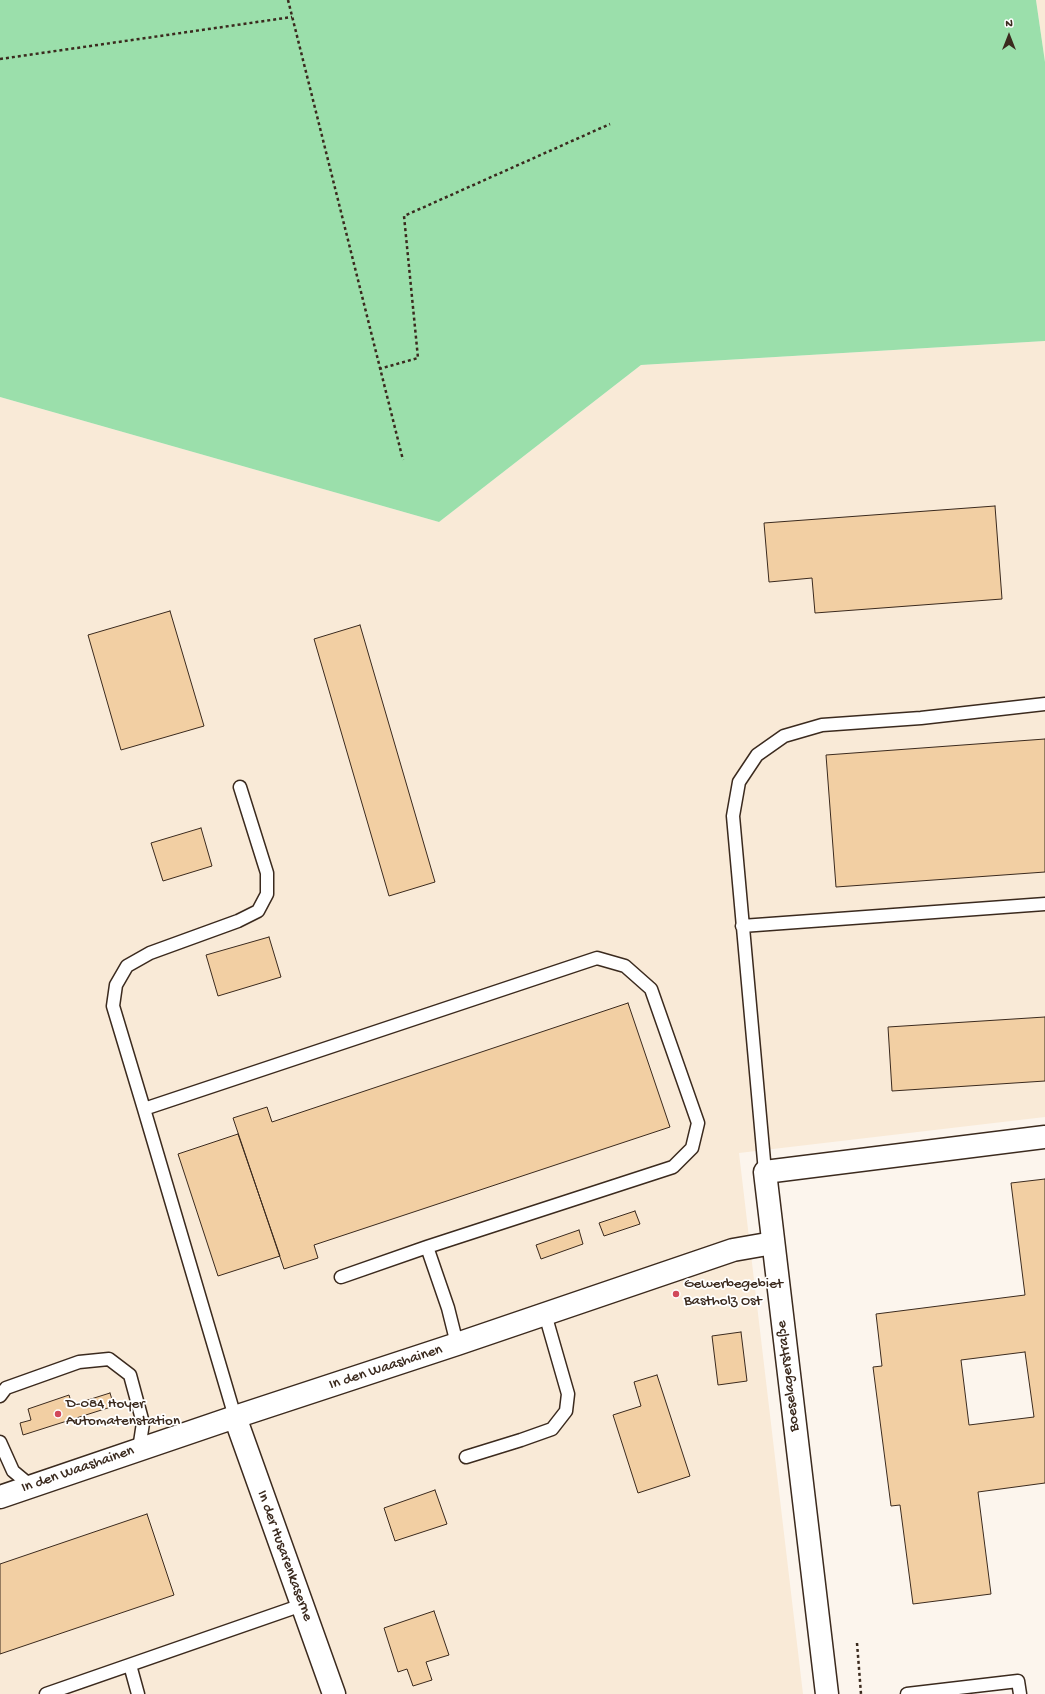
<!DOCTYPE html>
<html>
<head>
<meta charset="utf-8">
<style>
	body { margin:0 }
	#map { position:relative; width:1045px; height:1694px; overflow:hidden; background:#fcf5ed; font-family:"Gochi Hand",sans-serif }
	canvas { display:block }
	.north { position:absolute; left:989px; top:16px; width:40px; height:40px; -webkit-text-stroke:3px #fff; paint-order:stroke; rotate:0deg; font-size:11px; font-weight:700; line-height:16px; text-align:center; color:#3b2a1e }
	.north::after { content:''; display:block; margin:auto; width:14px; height:18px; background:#3b2a1e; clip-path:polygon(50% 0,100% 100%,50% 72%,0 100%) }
</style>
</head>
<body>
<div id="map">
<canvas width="1045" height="1694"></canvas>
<div class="north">N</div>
</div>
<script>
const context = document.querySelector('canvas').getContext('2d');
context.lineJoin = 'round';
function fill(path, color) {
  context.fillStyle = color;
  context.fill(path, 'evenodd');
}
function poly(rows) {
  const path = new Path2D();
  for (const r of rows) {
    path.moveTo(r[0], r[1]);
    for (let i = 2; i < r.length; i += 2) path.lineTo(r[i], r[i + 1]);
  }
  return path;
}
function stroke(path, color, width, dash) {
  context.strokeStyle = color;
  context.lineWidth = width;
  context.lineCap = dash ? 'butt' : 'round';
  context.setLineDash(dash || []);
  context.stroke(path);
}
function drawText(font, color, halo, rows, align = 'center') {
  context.font = font + ' "Gochi Hand",sans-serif';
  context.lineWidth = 3.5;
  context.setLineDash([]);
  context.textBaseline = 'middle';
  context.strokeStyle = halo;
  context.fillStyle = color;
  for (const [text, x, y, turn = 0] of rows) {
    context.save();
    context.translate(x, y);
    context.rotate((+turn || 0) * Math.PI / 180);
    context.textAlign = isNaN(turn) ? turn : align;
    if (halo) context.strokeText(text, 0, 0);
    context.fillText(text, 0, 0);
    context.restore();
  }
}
fill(poly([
	[1036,0,1045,0,1045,62],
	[1045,341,1045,1117,739,1153,803,1694,0,1694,0,397,439,522,641,365]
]), '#f9ead7');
fill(poly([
	[0,0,1036,0,1045,62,1045,341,641,365,439,522,0,397]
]), '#9bdfab');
const building = poly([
	[995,506,1002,599,815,613,812,578,769,582,764,523,995,506],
	[170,611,204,726,121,750,88,635,170,611],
	[360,625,435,882,389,896,314,639,360,625],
	[1045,739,1045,872,836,887,826,755,1045,739],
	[201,828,212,866,163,881,151,843,201,828],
	[269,937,281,977,218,996,206,955,269,937],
	[628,1003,670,1127,314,1245,318,1258,284,1269,233,1118,267,1107,272,1122,628,1003],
	[1045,1017,1045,1081,892,1091,888,1027,1045,1017],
	[238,1134,280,1256,218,1276,178,1154,238,1134],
	[1045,1179,1045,1483,978,1492,991,1594,913,1604,900,1505,891,1506,873,1367,882,1366,876,1314,1025,1295,1011,1183,1045,1179],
	[1025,1352,1034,1417,969,1425,961,1360,1025,1352],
	[635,1211,640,1224,604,1236,599,1223,635,1211],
	[579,1230,583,1244,541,1259,536,1245,579,1230],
	[741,1332,747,1381,718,1385,712,1336,741,1332],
	[657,1375,690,1476,638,1493,613,1415,641,1406,634,1382,657,1375],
	[110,1393,114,1406,23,1435,20,1423,31,1420,28,1409,69,1395,72,1405,110,1393],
	[435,1490,447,1524,395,1541,384,1508,435,1490],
	[147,1514,174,1595,0,1654,0,1564,147,1514],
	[434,1611,449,1655,426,1662,432,1680,413,1686,407,1669,398,1672,384,1628,434,1611]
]);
fill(building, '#f2cfa3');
stroke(building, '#3b2a1e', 1);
const lane = poly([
	[742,926,1045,904],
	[144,1109,113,1006,116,985,127,966,150,953,238,921,258,911,267,894,267,873,240,787],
	[765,1172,733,816,739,782,757,755,784,736,822,725,921,718,1045,704],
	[427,1247,448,1308,457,1344],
	[0,1396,6,1388,79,1362,109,1359,130,1375,143,1423,139,1449],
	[235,1417,144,1109,597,958,625,966,651,989,698,1123,692,1148,673,1167,427,1247,341,1277],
	[0,1442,13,1471,31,1486],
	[466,1457,521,1440,552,1429,566,1411,568,1394,545,1314],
	[130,1665,138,1694],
	[46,1694,302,1605],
	[907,1694,1018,1681,1020,1694]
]);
const street = poly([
	[235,1417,334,1694],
	[0,1497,235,1417,457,1344,733,1250,773,1243],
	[827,1694,765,1172,1045,1137]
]);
stroke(lane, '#3b2a1e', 15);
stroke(street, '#3b2a1e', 25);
stroke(poly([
	[288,0,403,460],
	[0,59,292,17],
	[379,369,418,358,404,216,610,124],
	[857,1643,861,1694]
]), '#3b2a1e', 2.5, [3, 3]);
stroke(lane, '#fff', 12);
stroke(street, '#fff', 22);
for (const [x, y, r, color] of [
	[676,1294,4,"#d1495b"],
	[58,1414,4,"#d1495b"]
]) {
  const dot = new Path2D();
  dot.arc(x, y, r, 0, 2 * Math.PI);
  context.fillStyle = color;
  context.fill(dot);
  stroke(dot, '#fff', 1.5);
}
drawText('15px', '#3b2a1e', '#fff', [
	["Gewerbegebiet",684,1285],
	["Bastholz Ost",684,1302],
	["D-084 Hoyer",66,1405],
	["Automatenstation",66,1422]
], 'left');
drawText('15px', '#3b2a1e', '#fff', [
	["In den Waashainen",386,1368,-18],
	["Boeselagerstraße",789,1376,-97],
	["In den Waashainen",78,1470,-19],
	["In der Husarenkaserne",284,1556,70]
]);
</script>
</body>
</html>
